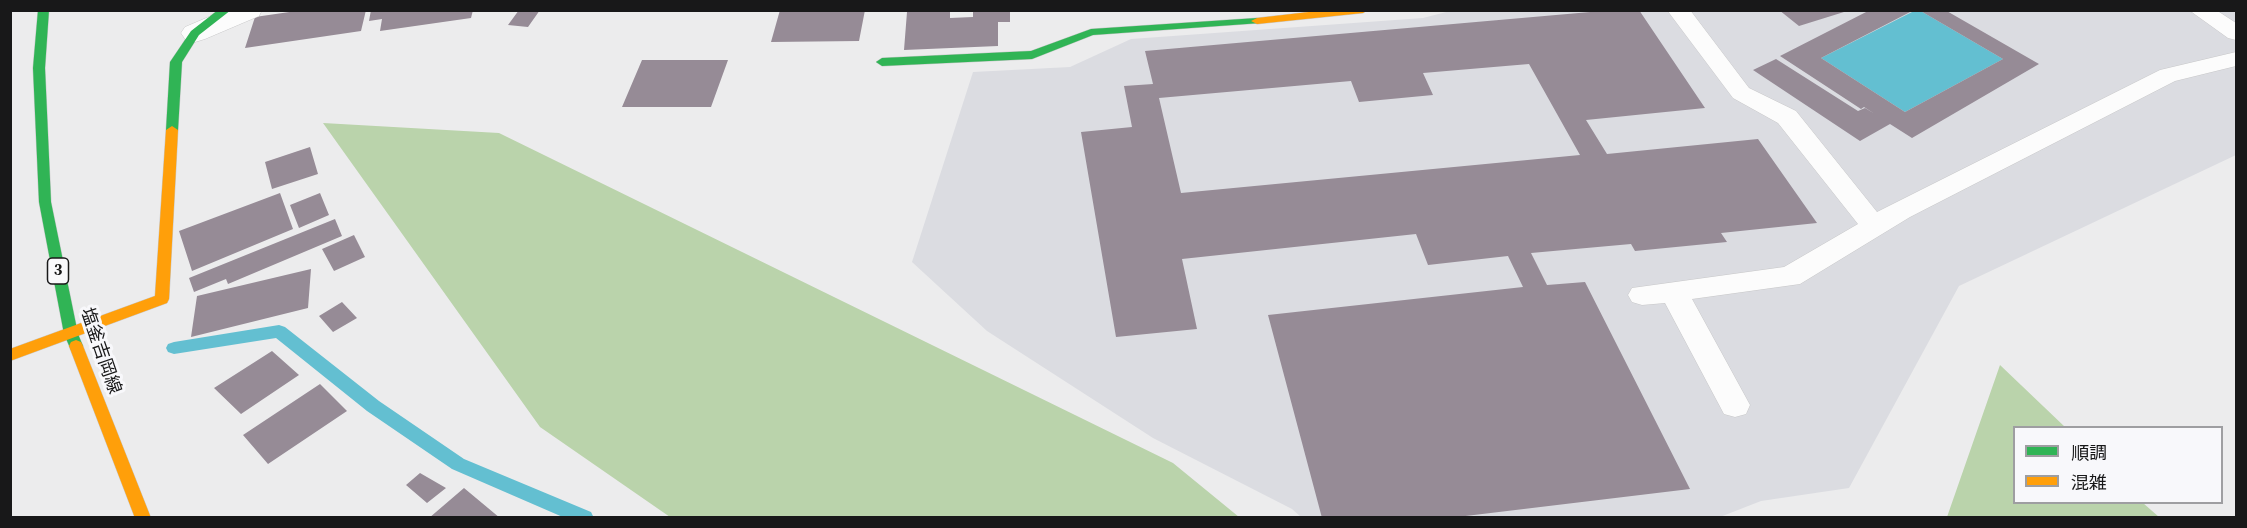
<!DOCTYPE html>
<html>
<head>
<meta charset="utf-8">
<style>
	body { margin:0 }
	#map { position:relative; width:2247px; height:528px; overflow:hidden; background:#ececed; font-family:"Source Serif 4","Noto Sans JP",serif }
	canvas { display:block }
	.frame { position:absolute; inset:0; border:12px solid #181819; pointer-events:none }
	.legend { position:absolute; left:2013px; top:426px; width:210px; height:78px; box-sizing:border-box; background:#f8f8fb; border:2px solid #9e9ea1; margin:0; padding:8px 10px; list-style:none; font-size:18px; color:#181819 }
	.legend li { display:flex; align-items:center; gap:12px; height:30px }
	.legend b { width:30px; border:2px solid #9e9ea1 }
</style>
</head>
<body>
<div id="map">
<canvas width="2247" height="528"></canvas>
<div class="frame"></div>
<ul class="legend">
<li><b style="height:8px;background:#30b455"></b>順調</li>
<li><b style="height:8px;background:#ff9f0a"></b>混雑</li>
</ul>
</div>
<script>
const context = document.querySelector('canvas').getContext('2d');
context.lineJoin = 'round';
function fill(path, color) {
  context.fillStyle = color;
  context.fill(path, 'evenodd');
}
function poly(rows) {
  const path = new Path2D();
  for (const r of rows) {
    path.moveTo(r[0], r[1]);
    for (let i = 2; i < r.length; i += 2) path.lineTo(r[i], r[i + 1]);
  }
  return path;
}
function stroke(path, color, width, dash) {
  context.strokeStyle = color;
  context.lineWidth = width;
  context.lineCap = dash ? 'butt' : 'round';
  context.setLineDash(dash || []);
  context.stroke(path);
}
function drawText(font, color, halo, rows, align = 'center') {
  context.font = font + ' "Source Serif 4","Noto Sans JP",serif';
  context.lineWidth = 6;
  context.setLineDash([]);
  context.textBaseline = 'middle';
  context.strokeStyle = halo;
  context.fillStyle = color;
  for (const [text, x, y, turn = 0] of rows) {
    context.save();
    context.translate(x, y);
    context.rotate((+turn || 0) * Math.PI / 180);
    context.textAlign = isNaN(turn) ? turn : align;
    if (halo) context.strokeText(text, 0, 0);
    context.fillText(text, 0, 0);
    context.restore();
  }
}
fill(poly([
	[1454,10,2236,11,2236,155,1959,286,1849,488,1761,501,1720,517,1301,517,1292,509,1153,438,987,331,912,262,973,72,1070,67,1131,39,1423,18]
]), '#dbdce1');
fill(poly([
	[323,123,499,133,1173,463,1239,517,670,517,540,427],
	[2000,365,2065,427,2014,428,2014,502,2143,503,2159,517,1947,517]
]), '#bad3ab');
fill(poly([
	[1919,10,2003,59,1905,112,1821,58,1914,11]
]), '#63bfd1');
fill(poly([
	[279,325,285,327,379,401,464,459,591,512,594,518,565,518,452,469,367,411,276,338,174,354,168,352,166,348,168,344,174,342,279,325]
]), '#63bfd1');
fill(poly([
	[303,10,366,10,361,31,245,48,255,17],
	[371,10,473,10,471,18,380,31,382,19,369,21],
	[519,10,540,10,528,27,508,25],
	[780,10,865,10,859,41,771,42],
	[943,10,950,10,950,18,973,17,973,10,1010,10,1010,22,998,22,998,46,904,50,907,12],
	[1613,10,1639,10,1705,108,1586,120,1607,154,1758,139,1817,223,1721,233,1727,242,1635,251,1631,244,1531,253,1547,285,1585,282,1690,489,1449,518,1322,518,1268,315,1523,287,1508,256,1428,265,1416,234,1182,259,1197,329,1116,337,1081,132,1132,127,1124,86,1153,84,1145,51],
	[1529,64,1580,155,1181,193,1159,98,1351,81,1359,102,1433,95,1423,73],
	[1779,10,1841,10,1844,12,1799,26],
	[1870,10,1914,10,1821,58,1905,112,2003,59,1919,10,1945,10,2039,64,1912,138,1890,124,1860,141,1753,70,1776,59,1858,111,1865,108,1875,114,1864,107,1861,109,1780,56],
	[642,60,728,60,711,107,622,107],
	[310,147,318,174,272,189,265,162],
	[280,193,293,229,192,271,179,231],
	[320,193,329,215,299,228,290,205],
	[335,219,342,236,228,284,226,279,194,292,189,278],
	[354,235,365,257,334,271,322,249],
	[311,269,308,308,191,337,197,296],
	[342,302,357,318,333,332,319,316],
	[272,351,299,375,241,414,214,388],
	[320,384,347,411,268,464,243,435],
	[420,473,446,488,427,503,406,485],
	[464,488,500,518,429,518]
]), '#968b96');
const lane = poly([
	[1667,10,1690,10,1749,88,1796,111,1877,212,2160,70,2236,52,2236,66,2175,81,1910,217,1800,284,1692,299,1750,405,1746,414,1735,417,1724,414,1665,303,1642,305,1632,302,1628,295,1632,288,1784,267,1858,224,1778,123,1733,98,1667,10],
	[2189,10,2216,10,2236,23,2236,40,2228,38,2189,10]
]);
const street = poly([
	[225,10,262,10,259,16,205,39,195,42,185,39,181,33,185,27,225,10]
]);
const fast = poly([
	[38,10,49,10,45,68,51,202,78,334,83,346,81,350,76,352,71,350,64,334,39,202,33,68,38,10],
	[218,10,231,10,199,35,182,62,178,130,176,133,168,133,166,130,170,62,191,31,218,10],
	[1257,18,1263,21,1261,23,1093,35,1032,59,882,66,876,62,882,58,1031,51,1091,29,1257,18]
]);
const slow = poly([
	[1326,10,1368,10,1363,13,1257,24,1251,21,1257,18,1326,10],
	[172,126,178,130,169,299,167,303,10,361,10,349,155,296,166,130,172,126],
	[76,340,81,342,83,346,151,518,135,518,69,346,71,342,76,340]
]);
stroke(lane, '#c8c8c9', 1);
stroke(street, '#c8c8c9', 1);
stroke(fast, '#c8c8c9', 1);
stroke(slow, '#c8c8c9', 1);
fill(lane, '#fcfcfc');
fill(street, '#fcfcfc');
fill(fast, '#30b455');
fill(slow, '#ff9f0a');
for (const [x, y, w] of [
	[58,271,21]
]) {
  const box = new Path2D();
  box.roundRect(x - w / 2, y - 13, w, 26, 4.5);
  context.fillStyle = '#f8f8fb';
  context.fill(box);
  stroke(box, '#181819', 1.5);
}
drawText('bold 16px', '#181819', null, [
	["3",58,271]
]);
drawText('18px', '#181819', '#f8f8fb', [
	["塩釜吉岡線",100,351,71]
]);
</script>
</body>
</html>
